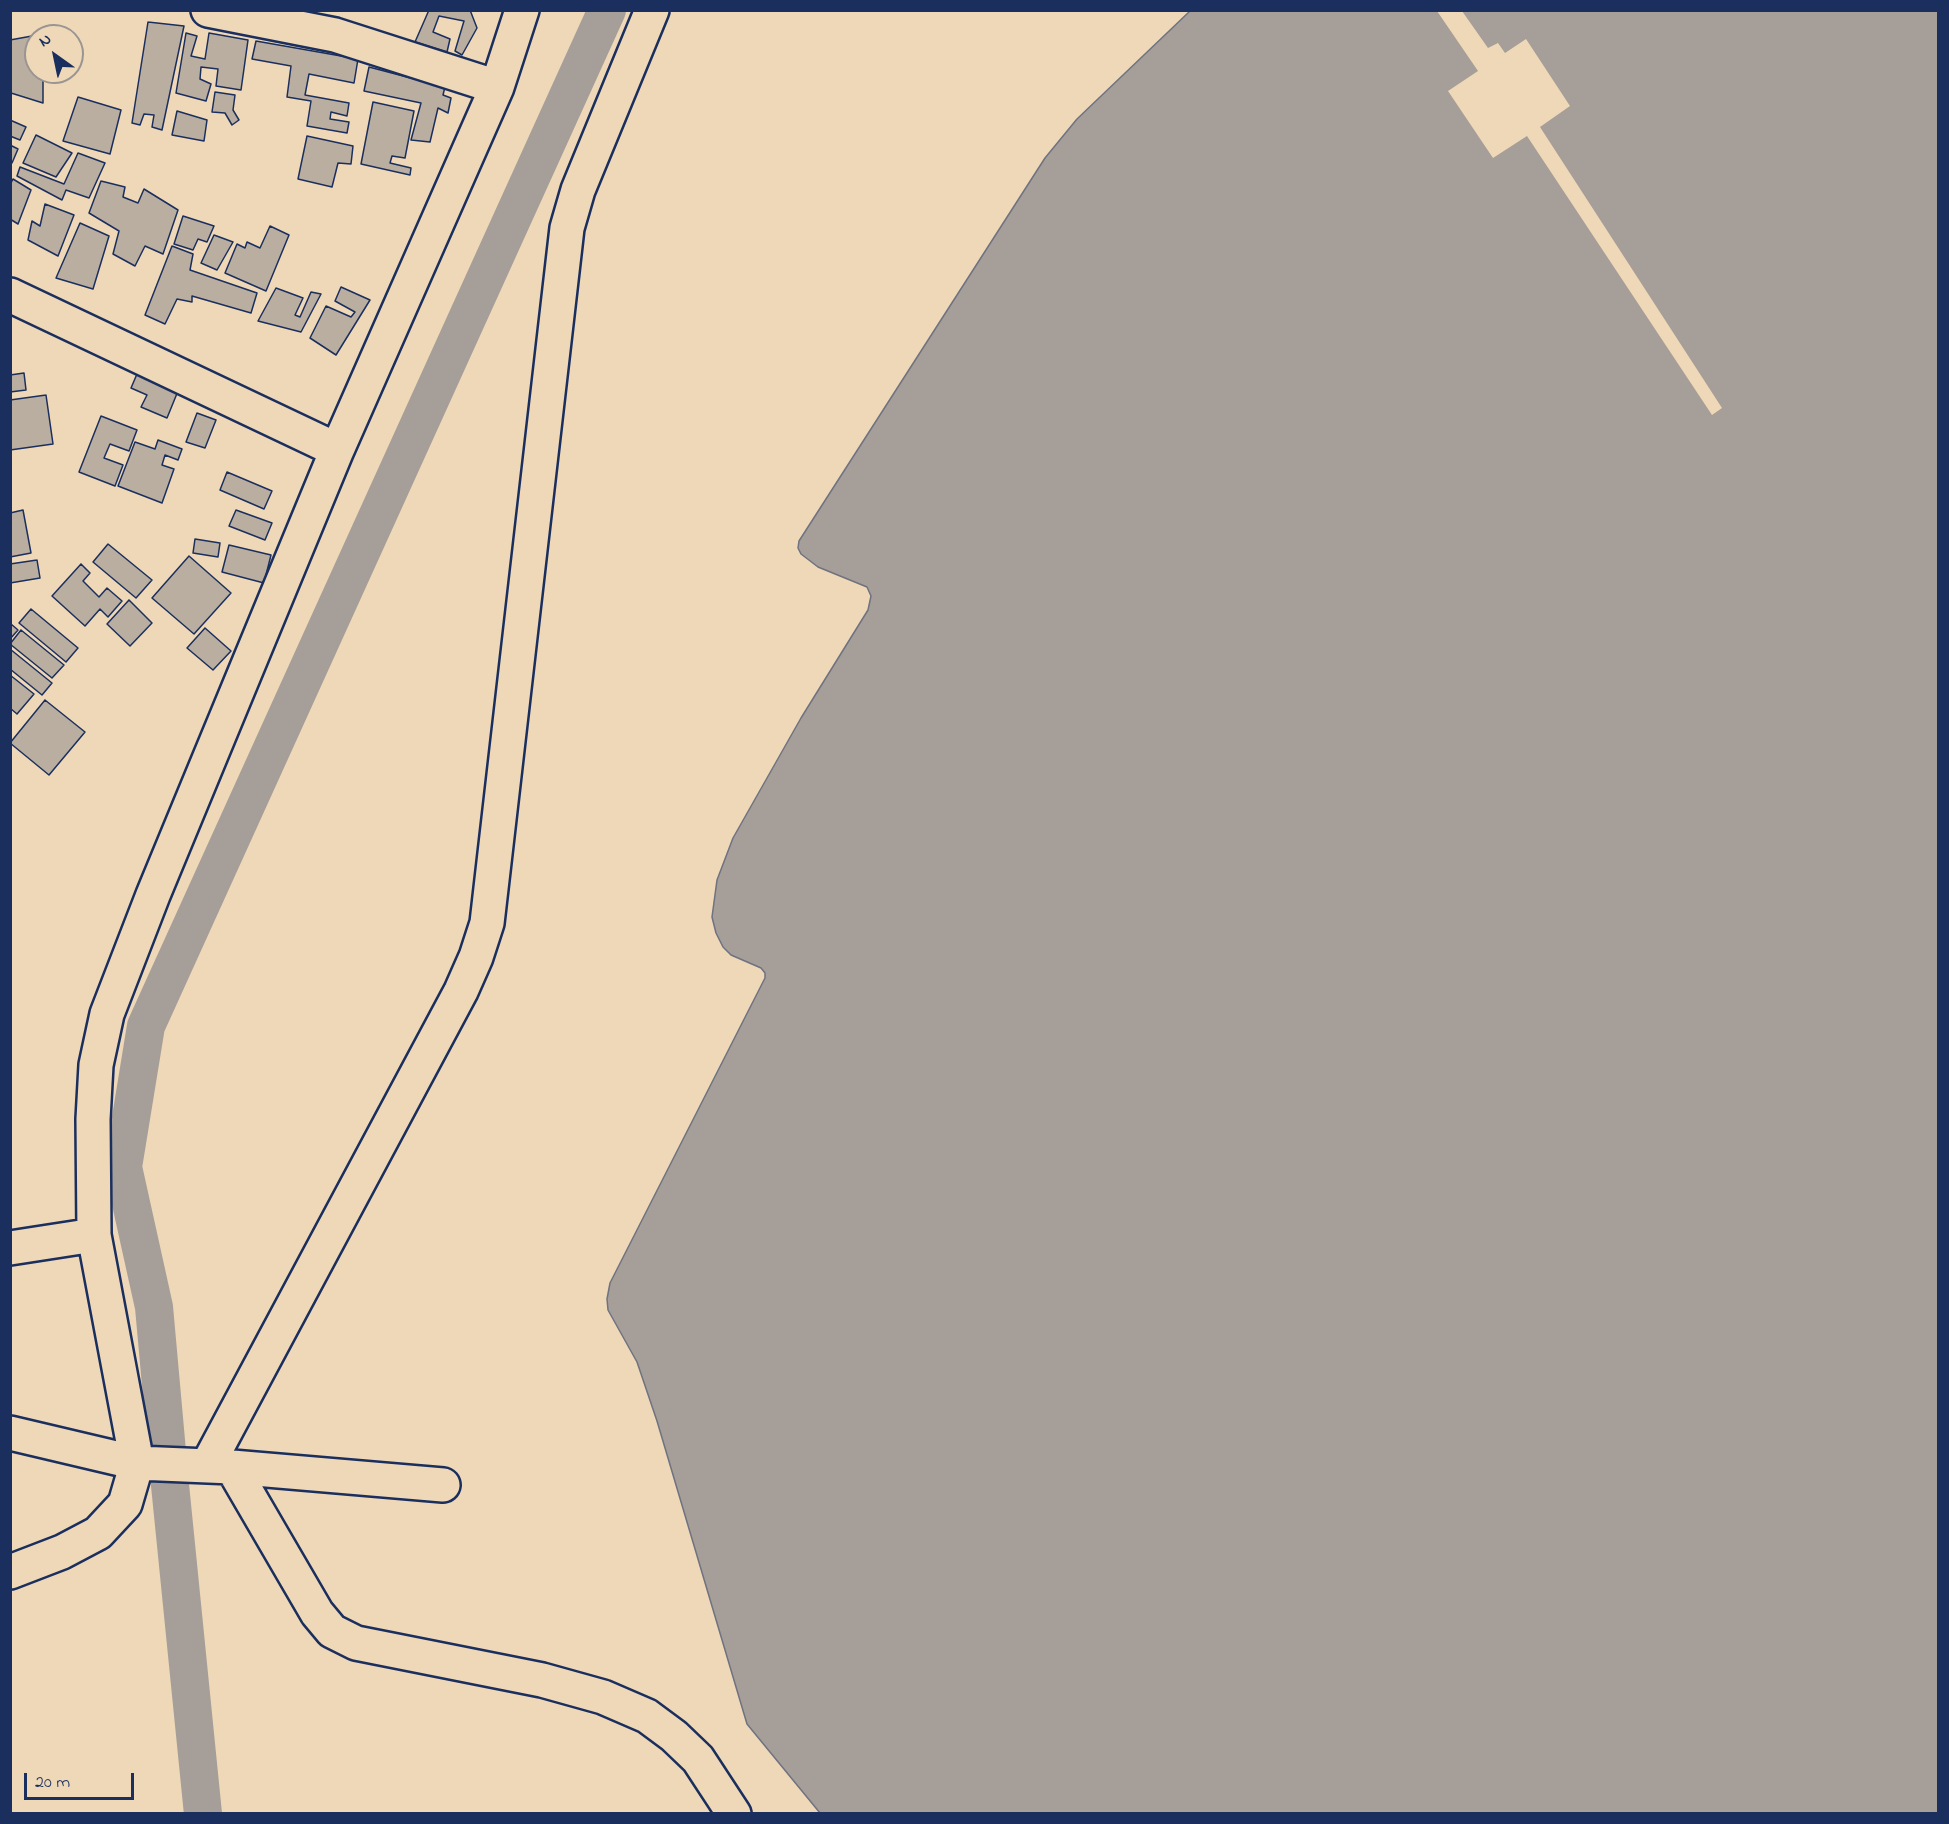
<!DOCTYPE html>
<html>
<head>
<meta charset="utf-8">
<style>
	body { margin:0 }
	#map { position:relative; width:1949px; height:1824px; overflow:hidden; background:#eed8b7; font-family:"Indie Flower",sans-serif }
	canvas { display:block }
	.frame { position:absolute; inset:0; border:12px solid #1b2f5e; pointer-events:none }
	.north { position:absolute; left:24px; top:24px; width:60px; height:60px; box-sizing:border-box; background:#eed8b7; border:2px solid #9a9493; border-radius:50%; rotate:327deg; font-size:16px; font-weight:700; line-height:24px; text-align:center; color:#1b2f5e }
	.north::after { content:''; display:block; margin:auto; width:21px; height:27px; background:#1b2f5e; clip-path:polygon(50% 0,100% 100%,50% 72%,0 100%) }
	.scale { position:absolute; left:24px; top:1773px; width:110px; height:27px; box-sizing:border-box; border:3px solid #1b2f5e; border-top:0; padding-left:8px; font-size:18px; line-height:21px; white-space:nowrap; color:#1b2f5e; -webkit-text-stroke:4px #eed8b7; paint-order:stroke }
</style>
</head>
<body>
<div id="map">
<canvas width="1949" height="1824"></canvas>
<div class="frame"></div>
<div class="north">N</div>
<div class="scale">20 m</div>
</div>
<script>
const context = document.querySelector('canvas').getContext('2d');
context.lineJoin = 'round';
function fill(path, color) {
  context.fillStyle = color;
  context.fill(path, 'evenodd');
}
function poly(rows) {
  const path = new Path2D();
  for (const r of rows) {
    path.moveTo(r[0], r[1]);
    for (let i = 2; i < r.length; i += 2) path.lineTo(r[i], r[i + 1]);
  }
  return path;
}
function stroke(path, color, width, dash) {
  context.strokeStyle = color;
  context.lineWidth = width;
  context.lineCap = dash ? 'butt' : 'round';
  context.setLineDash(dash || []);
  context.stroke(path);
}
const water = poly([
	[1190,11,1938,11,1938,1813,820,1813,747,1724,657,1421,637,1362,608,1310,607,1299,610,1283,765,978,765,973,761,968,731,955,723,947,716,933,712,917,717,880,733,838,801,718,868,610,871,596,867,587,818,567,801,554,798,548,799,541,1045,158,1077,119,1190,11]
]);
fill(water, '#a69e98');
stroke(water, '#6e7281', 1.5);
fill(poly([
	[1437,11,1462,11,1488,48,1498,43,1505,53,1526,39,1570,106,1540,127,1722,408,1712,415,1527,136,1493,158,1448,91,1478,71]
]), '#eed8b7');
stroke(poly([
	[203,1814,170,1485,154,1307,123,1167,146,1026,607,10]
]), '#a69e98', 38);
const building = poly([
	[429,10,470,10,477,28,462,55,455,51,464,21,439,16,433,32,450,39,447,52,415,42,429,10],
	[148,22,184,26,162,130,152,127,154,115,144,114,140,125,132,123,148,22],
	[186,33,197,36,191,56,205,59,209,33,248,40,241,90,216,86,218,69,201,67,200,79,211,84,206,101,176,93,186,33],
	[43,34,43,36,36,36,36,72,43,72,43,103,11,93,10,40,43,34],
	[256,41,358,59,354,83,309,74,305,95,349,103,347,116,331,112,330,119,349,122,347,133,307,126,311,101,287,97,291,66,252,59,256,41],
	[369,67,445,87,443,95,451,98,448,113,438,108,430,142,411,140,421,103,364,91,369,67],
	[215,92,235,95,233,110,239,120,232,125,225,113,212,112,215,92],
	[78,97,121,110,110,154,63,141,78,97],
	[373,102,414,111,405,158,392,156,390,163,411,168,410,175,361,164,373,102],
	[177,111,207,120,204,141,172,135,177,111],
	[10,120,26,127,20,140,10,136,10,120],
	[36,135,72,153,56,177,23,163,36,135],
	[307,136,353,146,351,164,338,163,332,187,298,179,307,136],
	[10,145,18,149,12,163,10,162,10,145],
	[78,153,105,163,89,198,66,190,62,200,17,176,20,167,64,184,78,153],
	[13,179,31,190,18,224,10,219,10,185,13,179],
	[101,181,125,187,123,197,138,203,144,189,178,210,163,254,145,246,135,266,113,254,119,231,89,213,101,181],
	[45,204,74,215,58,256,28,240,32,221,40,226,45,204],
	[183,216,214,226,207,242,198,239,193,250,174,244,183,216],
	[80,223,109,236,93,289,56,278,80,223],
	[270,226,289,235,266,291,225,273,237,244,245,248,247,242,260,248,270,226],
	[214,235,233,242,217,270,201,263,214,235],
	[172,246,193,254,190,270,257,293,251,313,192,296,192,302,177,299,165,324,145,315,172,246],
	[341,287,370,300,336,355,310,338,326,306,351,317,355,312,335,301,341,287],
	[276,288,303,298,295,315,300,317,311,292,321,294,301,332,258,321,276,288],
	[24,373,26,390,10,392,10,375,24,373],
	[137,374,178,391,167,418,141,407,147,395,131,388,137,374],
	[46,395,53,444,10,450,10,400,46,395],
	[197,413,216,420,205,448,186,442,197,413],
	[101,416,137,430,129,451,110,444,104,458,123,465,115,486,79,472,101,416],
	[158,440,182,449,178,460,165,455,162,465,174,469,162,503,118,486,135,442,155,449,158,440],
	[227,472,272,491,264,509,220,490,227,472],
	[23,510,31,553,10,557,10,513,23,510],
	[236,510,272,523,265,540,229,526,236,510],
	[195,539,220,543,218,557,193,553,195,539],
	[108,544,152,580,136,598,93,562,108,544],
	[229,545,271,555,264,583,222,572,229,545],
	[189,556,231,593,194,634,152,598,189,556],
	[37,560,40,578,10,583,10,564,37,560],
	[81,564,90,573,83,581,99,597,107,588,122,601,108,617,100,609,85,626,52,596,81,564],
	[129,600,152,623,130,646,107,624,129,600],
	[31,609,78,648,66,662,19,623,31,609],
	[11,624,18,630,10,639,10,625,11,624],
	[205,628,231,651,213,670,187,648,205,628],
	[21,630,64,665,52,678,10,644,21,630],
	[10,649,52,683,42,695,10,669,10,649],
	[10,675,34,694,17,714,10,708,10,675],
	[45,700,85,732,49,775,10,743,45,700]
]);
fill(building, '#baaea1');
stroke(building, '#1b2f5e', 1.5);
const minor = poly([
	[208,10,335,35,497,87],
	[10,295,337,450],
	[10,1248,94,1235],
	[10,1433,137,1463,232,1467,443,1485],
	[207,1466,461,991,476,957,487,923,567,228,578,190,652,10],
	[232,1467,317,1613,332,1631,356,1643,542,1680,603,1697,647,1716,674,1736,698,1759,734,1814],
	[10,1572,62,1552,98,1533,125,1504,137,1463,94,1235,93,1119,96,1065,107,1014,153,895,337,450,497,87,522,10]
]);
stroke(minor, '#1b2f5e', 38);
stroke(minor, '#eed8b7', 33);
</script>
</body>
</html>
